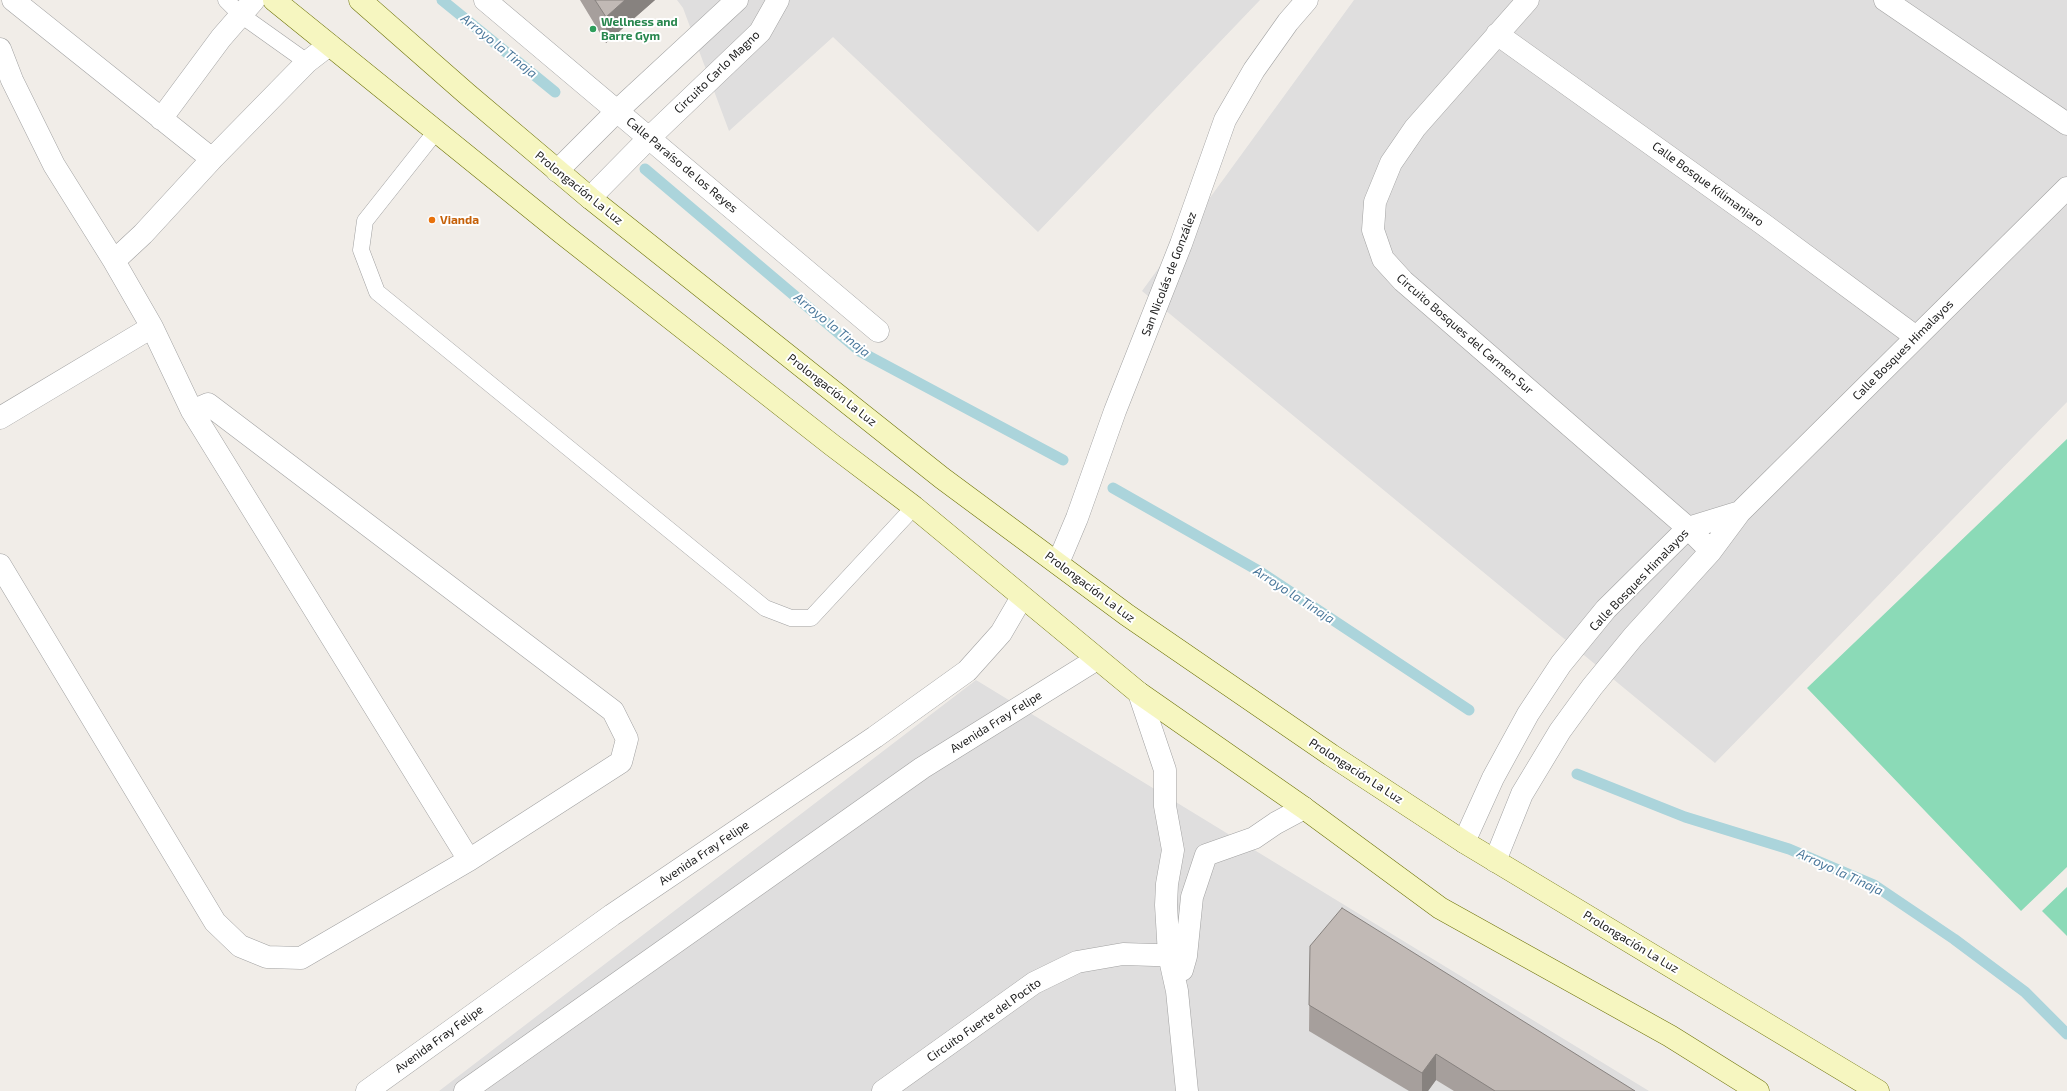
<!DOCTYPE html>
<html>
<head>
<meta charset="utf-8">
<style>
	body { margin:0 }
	canvas { display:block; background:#f1ede8 }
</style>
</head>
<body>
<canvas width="2067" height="1091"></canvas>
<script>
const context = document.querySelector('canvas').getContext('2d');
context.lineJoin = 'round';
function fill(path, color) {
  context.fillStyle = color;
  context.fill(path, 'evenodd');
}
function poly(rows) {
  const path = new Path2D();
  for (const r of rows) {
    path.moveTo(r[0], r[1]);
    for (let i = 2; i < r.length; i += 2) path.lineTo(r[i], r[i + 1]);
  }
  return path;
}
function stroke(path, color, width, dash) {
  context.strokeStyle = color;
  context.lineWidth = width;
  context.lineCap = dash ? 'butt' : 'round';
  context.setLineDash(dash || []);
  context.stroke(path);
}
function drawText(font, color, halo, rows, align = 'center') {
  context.font = font + ' "Exo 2",sans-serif';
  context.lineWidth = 4;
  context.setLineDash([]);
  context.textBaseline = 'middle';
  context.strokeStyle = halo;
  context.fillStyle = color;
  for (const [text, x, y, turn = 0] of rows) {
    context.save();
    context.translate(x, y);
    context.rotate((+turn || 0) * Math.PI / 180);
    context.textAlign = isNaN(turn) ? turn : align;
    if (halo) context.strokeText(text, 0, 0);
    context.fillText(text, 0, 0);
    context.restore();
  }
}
fill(poly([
	[677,0,1260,0,1038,232,833,37,729,131,683,8],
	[1354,0,2067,0,2067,402,1715,763,1142,291],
	[976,680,1649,1091,439,1091]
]), '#dfdede');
fill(poly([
	[2067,439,2067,867,2021,911,1807,688],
	[2067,887,2067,936,2042,911]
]), '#8bdab7');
stroke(poly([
	[442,0,555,92],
	[645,169,861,352,1063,460],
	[1113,488,1259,571,1469,710],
	[1577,774,1685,817,1789,849,1874,885,1954,939,2025,992,2067,1034]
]), '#abd4db', 11);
const lane = poly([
	[226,0,241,15,307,62],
	[437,130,365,221,361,250,377,292,765,608,791,618,811,618,914,507]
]);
const street = poly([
	[13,0,212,159],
	[485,0,878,331],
	[1528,0,1415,128,1391,163,1375,202,1373,230,1383,259,1403,281,1688,528,1711,551],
	[1885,0,2067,124],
	[1497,34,1763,224,1916,337],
	[0,49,12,80,54,165,114,261,152,327,0,418],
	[161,119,221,38,254,0],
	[557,171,617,111,737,0],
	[590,198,649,138,760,32,778,0],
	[114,261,143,234,212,159,307,62,329,45],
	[152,327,192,411,469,860,621,762,627,739,613,711,208,404,192,411],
	[1058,563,1077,518,1115,411,1181,244,1225,120,1254,70,1288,22,1307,0],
	[0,565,215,922,240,946,267,957,301,958,469,860],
	[1139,693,1165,770,1165,806,1173,850,1167,884,1166,905,1169,955,1177,991,1187,1091],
	[1464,842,1493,778,1528,714,1561,664,1606,609,1688,528,1740,512],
	[1495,861,1522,794,1560,731,1592,687,1633,637,1711,551,1740,512,2067,188],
	[1182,970,1186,956,1192,897,1206,855,1254,838,1276,823,1304,808],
	[367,1091,612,915,875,737,967,671,1001,633,1022,597],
	[465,1091,922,768,1097,659],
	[883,1091,1034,983,1077,962,1123,954,1186,956]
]);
const secondary = poly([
	[274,0,562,233,832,445,914,507,1139,693,1304,808,1440,908,1670,1036,1758,1091],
	[360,0,467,94,590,198,942,478,1127,615,1331,755,1464,842,1878,1091]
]);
stroke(lane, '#a2a2a2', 17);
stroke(street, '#a2a2a2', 23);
stroke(secondary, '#6f740b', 23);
stroke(lane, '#fff', 16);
stroke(street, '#fff', 22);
stroke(secondary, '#f6f6c0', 22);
fill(poly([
	[580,0,655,0,606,43],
	[1310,946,1635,1091,1454,1091,1436,1080,1428,1091,1409,1091,1309,1031]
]), '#a69f9c');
fill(poly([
	[625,0,655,0,606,43,606,17],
	[1436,1054,1436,1080,1428,1091,1422,1091,1422,1073]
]), '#87827f');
const building = poly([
	[595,0,625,0,606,17,595,0],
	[1342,908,1635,1091,1495,1091,1436,1054,1422,1073,1309,1005,1310,946,1342,908]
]);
fill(building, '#c1b9b5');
stroke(building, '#87827f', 1);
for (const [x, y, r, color] of [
	[593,29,4,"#2e9e5b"],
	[432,220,4,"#e8710a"]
]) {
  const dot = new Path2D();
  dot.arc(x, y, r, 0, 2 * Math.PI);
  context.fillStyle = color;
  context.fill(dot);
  stroke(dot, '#fff', 1.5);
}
drawText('bold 12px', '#27864d', '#fff', [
	["Wellness and",601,22],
	["Barre Gym",601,36]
], 'left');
drawText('12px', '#212121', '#fff', [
	["Circuito Carlo Magno",717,72,-44],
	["Calle Paraíso de los Reyes",682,165,40],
	["Calle Bosque Kilimanjaro",1708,184,36],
	["Prolongación La Luz",579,188,39],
	["San Nicolás de González",1169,274,-69],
	["Circuito Bosques del Carmen Sur",1465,334,41],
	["Calle Bosques Himalayos",1903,350,-45],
	["Prolongación La Luz",832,390,38],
	["Calle Bosques Himalayos",1639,580,-46],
	["Prolongación La Luz",1090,587,37],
	["Avenida Fray Felipe",996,722,-32],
	["Prolongación La Luz",1356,771,33],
	["Avenida Fray Felipe",704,853,-34],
	["Prolongación La Luz",1631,942,31],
	["Circuito Fuerte del Pocito",984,1020,-35],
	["Avenida Fray Felipe",439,1039,-36]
]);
drawText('bold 12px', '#c56008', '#fff', [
	["Vianda",440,220]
], 'left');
drawText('italic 13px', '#4c799c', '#fff', [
	["Arroyo la Tinaja",499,46,39],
	["Arroyo la Tinaja",832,325,39],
	["Arroyo la Tinaja",1294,595,33],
	["Arroyo la Tinaja",1840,872,25]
]);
</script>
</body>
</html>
